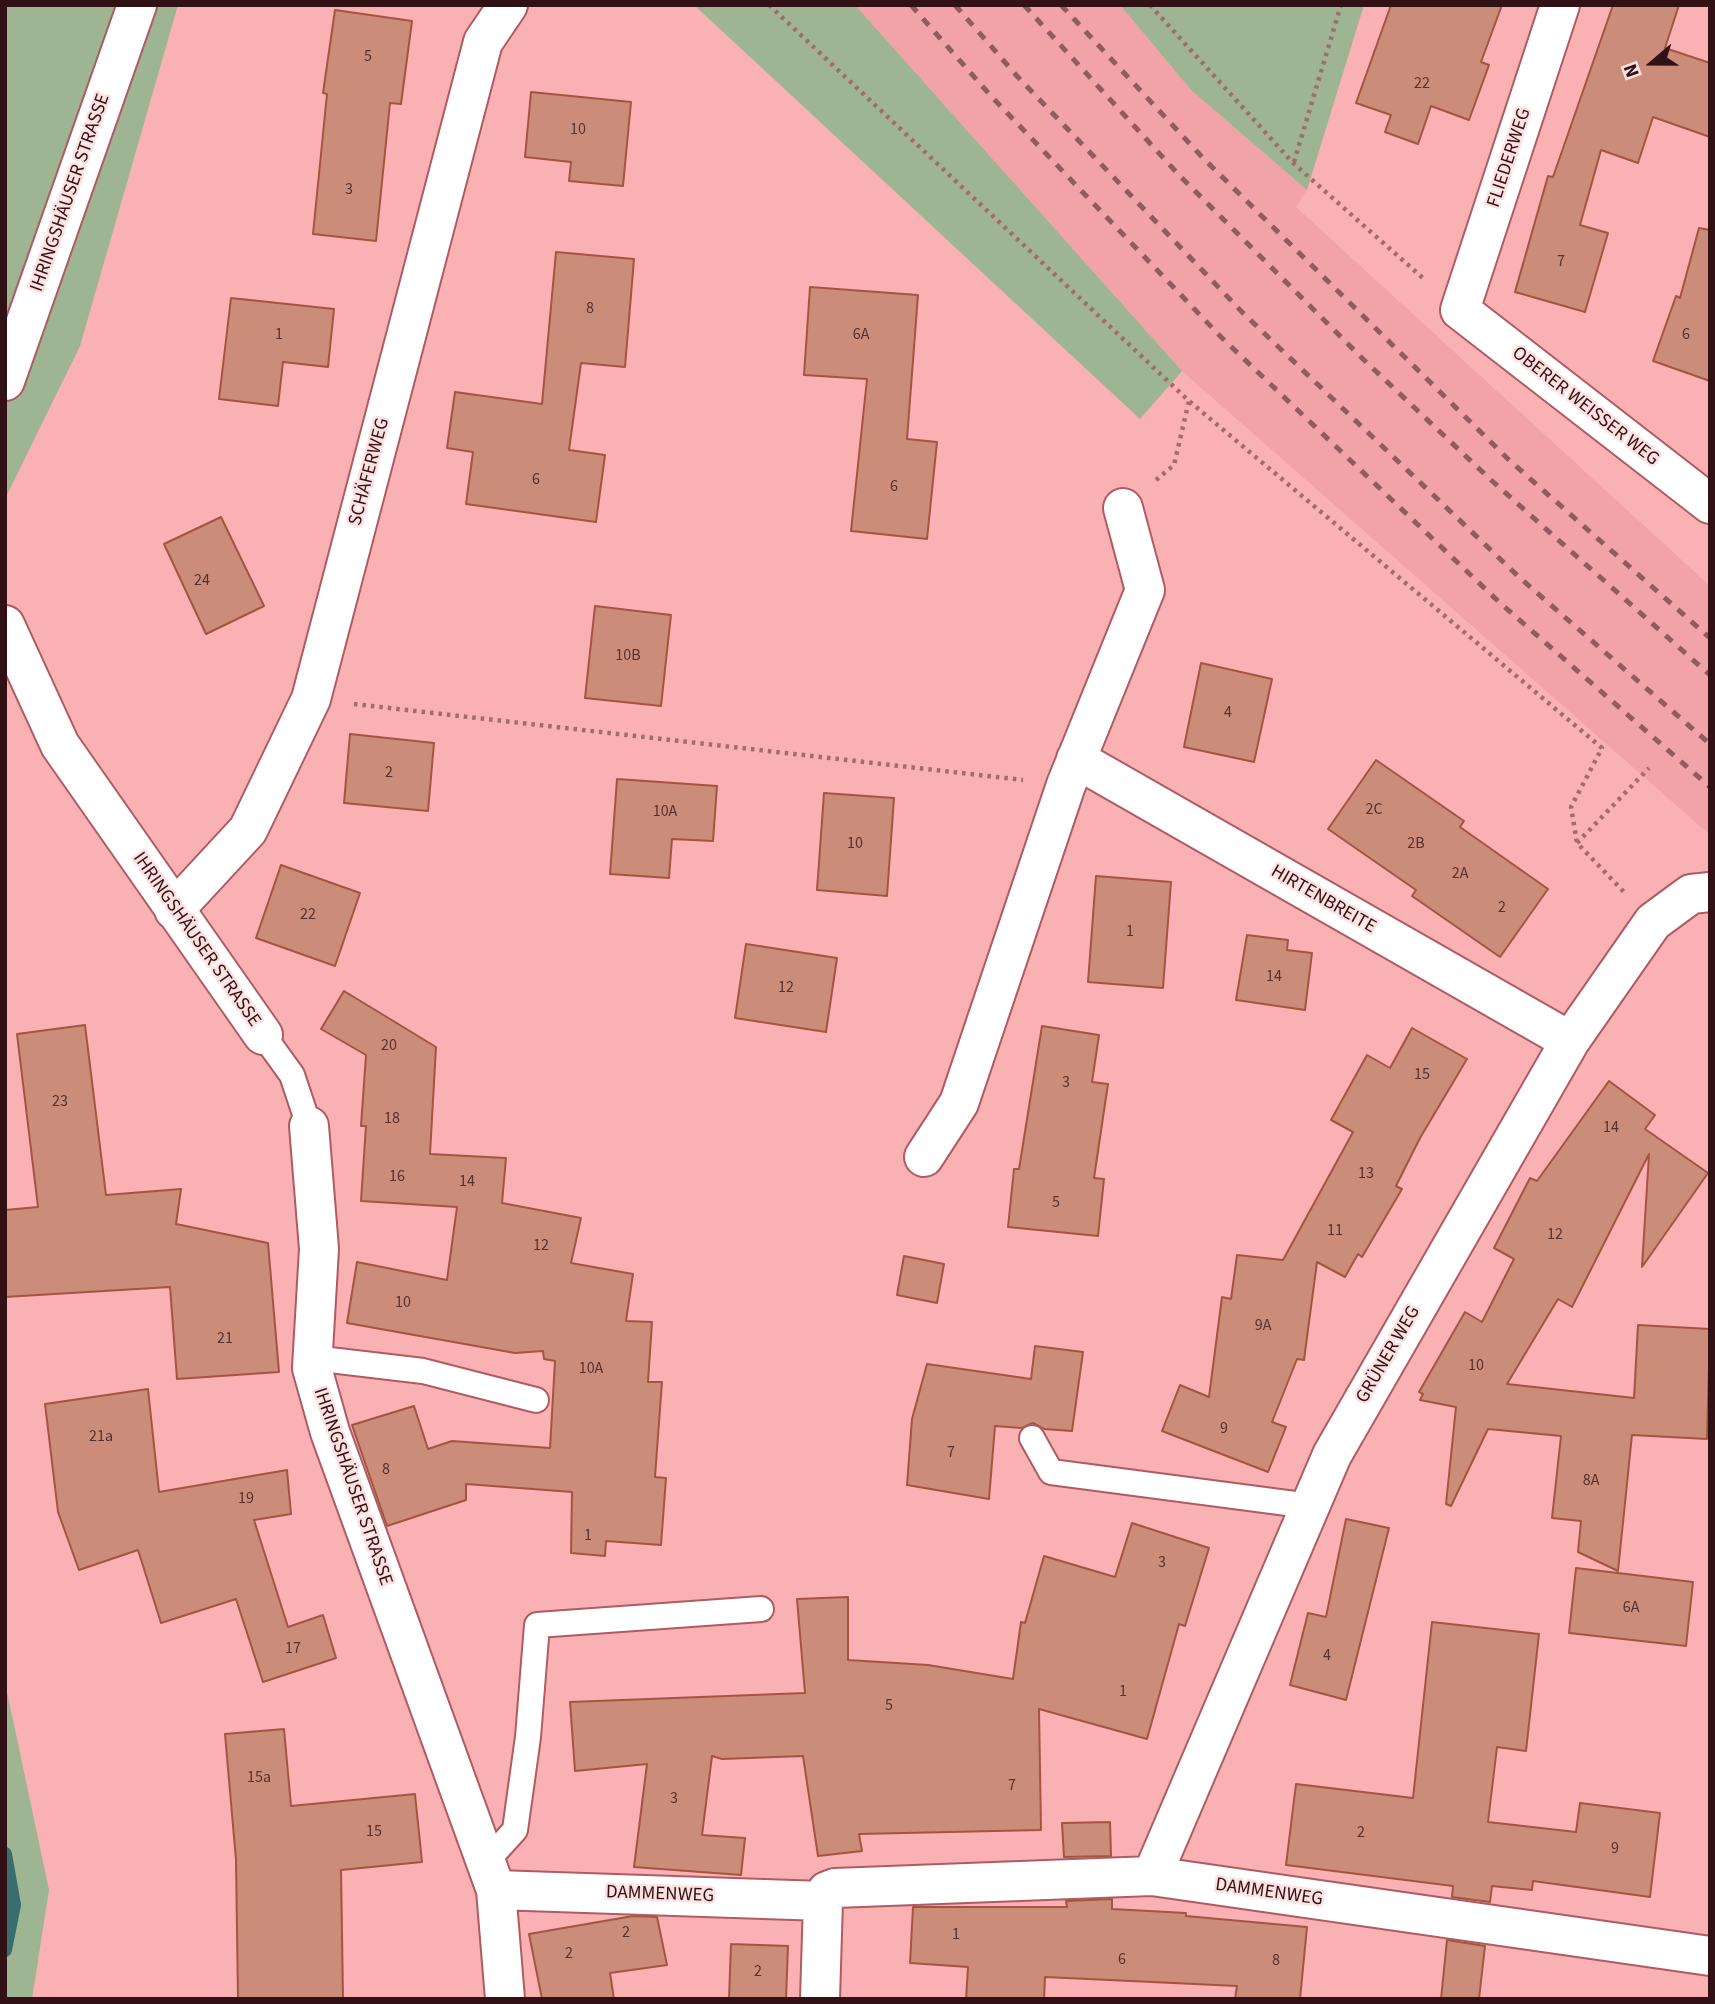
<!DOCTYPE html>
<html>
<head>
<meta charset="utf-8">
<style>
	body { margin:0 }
	#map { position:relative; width:1715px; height:2004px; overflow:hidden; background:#fab1b4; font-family:"Source Sans 3",sans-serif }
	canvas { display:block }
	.frame { position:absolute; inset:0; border:7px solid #321114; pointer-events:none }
	.north { position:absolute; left:1617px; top:28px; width:70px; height:70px; -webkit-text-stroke:5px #fde0e0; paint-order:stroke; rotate:250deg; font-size:19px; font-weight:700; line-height:28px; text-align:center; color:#321114 }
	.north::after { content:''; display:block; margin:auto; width:24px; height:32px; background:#321114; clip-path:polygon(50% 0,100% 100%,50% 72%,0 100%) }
</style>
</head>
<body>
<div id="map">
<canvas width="1715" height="2004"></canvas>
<div class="frame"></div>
<div class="north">N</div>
</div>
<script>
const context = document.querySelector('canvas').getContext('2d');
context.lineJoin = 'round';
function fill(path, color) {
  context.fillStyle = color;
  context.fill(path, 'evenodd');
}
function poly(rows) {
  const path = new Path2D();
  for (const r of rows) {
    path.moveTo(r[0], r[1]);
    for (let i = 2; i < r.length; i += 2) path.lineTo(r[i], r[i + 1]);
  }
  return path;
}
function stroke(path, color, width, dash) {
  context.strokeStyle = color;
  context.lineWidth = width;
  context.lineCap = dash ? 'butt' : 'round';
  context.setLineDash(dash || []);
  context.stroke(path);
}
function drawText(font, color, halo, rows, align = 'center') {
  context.font = font + ' "Source Sans 3",sans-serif';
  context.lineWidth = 5;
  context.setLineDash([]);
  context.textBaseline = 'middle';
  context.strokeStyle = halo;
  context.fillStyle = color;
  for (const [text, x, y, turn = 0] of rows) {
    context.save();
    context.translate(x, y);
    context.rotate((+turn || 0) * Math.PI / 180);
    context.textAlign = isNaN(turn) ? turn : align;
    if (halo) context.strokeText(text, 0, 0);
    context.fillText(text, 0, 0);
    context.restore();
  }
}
fill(poly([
	[855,5,1120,5,1191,90,1307,190,1296,207,1710,586,1710,835,1182,371]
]), '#f2a3a7');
fill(poly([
	[5,5,178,5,80,346,5,499],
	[694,5,855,5,1182,371,1140,419],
	[1120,5,1364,5,1307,190,1191,90],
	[5,1682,49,1890,32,1999,5,1999]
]), '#9eb593');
stroke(poly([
	[5,1854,14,1905,5,1950]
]), '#3a6d6e', 14);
const building = poly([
	[1391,5,1502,5,1481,62,1489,65,1469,120,1431,106,1418,144,1385,132,1391,115,1356,103,1391,5],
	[1613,5,1679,5,1665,48,1710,63,1710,137,1653,117,1638,163,1601,150,1580,225,1608,233,1585,312,1515,292,1548,176,1553,177,1613,5],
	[335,10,412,21,401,104,390,103,376,241,313,234,327,94,323,93,335,10],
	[531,92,631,102,623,186,569,181,571,162,525,157,531,92],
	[1699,228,1710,230,1710,381,1653,361,1676,296,1680,298,1699,228],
	[556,252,634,259,625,367,581,363,569,450,605,455,596,522,466,504,473,452,447,448,455,392,542,404,556,252],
	[810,287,918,295,907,439,937,442,927,539,851,531,867,379,804,375,810,287],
	[231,298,334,309,328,367,283,362,278,406,219,399,231,298],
	[221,517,264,606,206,634,164,544,221,517],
	[595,606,671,615,661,706,585,698,595,606],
	[1201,663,1272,679,1254,762,1184,747,1201,663],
	[350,734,434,743,428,811,344,803,350,734],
	[1376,760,1464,821,1460,827,1548,889,1500,957,1412,896,1416,890,1328,829,1376,760],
	[617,779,717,786,713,841,672,839,669,878,610,874,617,779],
	[824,793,894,798,887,896,817,890,824,793],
	[281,865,360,893,335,966,256,938,281,865],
	[1096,876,1171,882,1163,988,1088,982,1096,876],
	[1247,935,1288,940,1287,950,1312,953,1305,1010,1236,1000,1247,935],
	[746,944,837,958,826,1032,735,1018,746,944],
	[344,991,436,1047,430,1154,506,1158,502,1203,581,1218,571,1263,633,1274,626,1321,652,1322,648,1382,662,1382,655,1477,666,1478,661,1545,606,1541,605,1556,571,1553,572,1492,466,1484,466,1500,387,1526,352,1425,414,1406,428,1449,452,1441,550,1448,555,1361,544,1359,543,1351,515,1353,347,1323,357,1262,447,1280,457,1207,361,1201,366,1126,361,1126,366,1055,321,1029,344,991],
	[85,1025,106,1195,181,1189,176,1224,268,1243,279,1372,177,1379,170,1287,5,1297,5,1210,38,1207,17,1034,85,1025],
	[1042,1026,1099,1035,1092,1082,1108,1084,1094,1178,1104,1179,1098,1236,1008,1227,1014,1169,1019,1169,1042,1026],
	[1412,1028,1467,1059,1420,1138,1396,1186,1402,1189,1362,1257,1358,1254,1345,1277,1317,1262,1304,1360,1297,1359,1272,1422,1286,1427,1268,1472,1162,1431,1180,1385,1209,1397,1222,1297,1231,1299,1237,1255,1283,1260,1353,1132,1331,1120,1367,1055,1390,1068,1412,1028],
	[1609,1081,1655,1115,1645,1129,1708,1173,1642,1267,1649,1154,1572,1307,1558,1299,1507,1384,1634,1398,1638,1325,1710,1329,1707,1439,1632,1435,1618,1571,1578,1552,1581,1521,1552,1518,1561,1436,1488,1429,1451,1506,1446,1504,1456,1407,1420,1400,1423,1394,1419,1392,1465,1312,1482,1322,1514,1259,1494,1248,1530,1178,1537,1181,1609,1081],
	[904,1256,944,1264,937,1303,897,1295,904,1256],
	[1035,1346,1083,1352,1072,1431,1044,1429,1033,1423,1022,1428,995,1426,989,1499,907,1485,912,1419,927,1364,1031,1379,1035,1346],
	[148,1389,159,1492,287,1470,291,1514,254,1520,288,1627,323,1615,336,1658,263,1682,236,1599,161,1623,138,1550,79,1570,58,1512,45,1404,148,1389],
	[1346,1519,1389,1528,1346,1700,1290,1685,1308,1613,1326,1617,1346,1519],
	[1132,1523,1209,1548,1185,1626,1179,1624,1147,1739,1039,1709,1041,1830,859,1834,862,1851,818,1856,803,1756,722,1759,712,1756,702,1835,745,1838,741,1875,634,1867,647,1764,575,1771,570,1702,805,1693,797,1599,848,1597,848,1660,928,1665,1013,1679,1021,1622,1025,1623,1044,1556,1115,1577,1132,1523],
	[1576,1568,1693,1582,1686,1646,1569,1633,1576,1568],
	[1432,1622,1539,1634,1526,1751,1497,1747,1488,1822,1576,1832,1580,1803,1660,1813,1650,1897,1533,1881,1532,1890,1492,1886,1490,1902,1452,1897,1453,1886,1286,1865,1296,1784,1413,1798,1432,1622],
	[284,1729,291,1806,415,1794,422,1862,341,1870,343,1999,238,1999,236,1860,225,1734,284,1729],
	[1110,1822,1111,1856,1064,1857,1062,1823,1110,1822],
	[1112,1899,1112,1909,1186,1913,1186,1916,1307,1927,1300,1999,1235,1999,1237,1986,1045,1977,1044,1999,966,1999,968,1967,910,1963,913,1907,1067,1907,1066,1901,1112,1899],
	[633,1916,657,1917,667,1965,610,1973,614,1999,542,1999,529,1934,633,1916],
	[1447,1940,1485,1946,1479,1999,1441,1999,1447,1940],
	[731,1944,788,1946,786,1999,729,1999,731,1944]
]);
fill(building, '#cc8c7a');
stroke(building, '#a35540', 2);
const lane = poly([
	[263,1035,292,1075,309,1126],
	[313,1358,423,1371,536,1400],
	[1032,1438,1051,1472,1310,1506],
	[486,1862,515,1830,528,1737,537,1625,761,1609]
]);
const street = poly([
	[1560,5,1460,310,1710,504],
	[5,381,137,5],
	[5,625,60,745,263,1035],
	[1076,759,1570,1041],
	[174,910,248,830,311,699,483,42,508,5],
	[309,1126,319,1249,312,1368,330,1432,496,1890,505,1999],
	[924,1157,959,1103,1066,785,1145,590,1123,508],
	[1152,1876,1332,1455,1570,1041,1653,922,1691,894,1710,892],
	[496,1890,823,1901],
	[820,1999,823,1901,827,1891,835,1888,1152,1876,1710,1956]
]);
stroke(lane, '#ae5c62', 28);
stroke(street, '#ae5c62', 42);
stroke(poly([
	[769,5,1189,401,1602,748,1571,807,1577,843,1624,892],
	[1150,5,1293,163,1424,279],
	[1294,162,1341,5],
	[1156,480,1174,465,1189,401],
	[354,704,1023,780],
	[1577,843,1649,768]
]), '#a36b6e', 4.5, [3.5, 5]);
stroke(lane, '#fff', 24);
stroke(street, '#fff', 38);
stroke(poly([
	[911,5,990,95,1221,337,1499,602,1710,787],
	[955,5,1017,76,1243,313,1520,578,1710,744],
	[1024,5,1178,174,1364,360,1491,480,1710,675],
	[1061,5,1204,159,1509,460,1710,638]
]), '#905c5f', 5, [9, 9]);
drawText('16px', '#58302e', null, [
	["5",368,57],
	["22",1422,84],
	["10",578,130],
	["3",349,190],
	["7",1561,262],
	["8",590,309],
	["1",279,335],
	["6A",861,335],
	["6",1686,335],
	["6",536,480],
	["6",894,487],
	["24",202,581],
	["10B",628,656],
	["4",1228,713],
	["2",389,773],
	["2C",1374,810],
	["10A",665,812],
	["10",855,844],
	["2B",1416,844],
	["2A",1460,874],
	["2",1502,908],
	["22",308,915],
	["1",1130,932],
	["14",1274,977],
	["12",786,988],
	["20",389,1046],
	["15",1422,1075],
	["3",1066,1083],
	["23",60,1102],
	["18",392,1119],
	["14",1611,1128],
	["13",1366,1174],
	["16",397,1177],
	["14",467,1182],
	["5",1056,1203],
	["11",1335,1231],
	["12",1555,1235],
	["12",541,1246],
	["10",403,1303],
	["9A",1263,1326],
	["21",225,1339],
	["10",1476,1366],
	["10A",591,1369],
	["9",1224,1429],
	["21a",101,1437],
	["7",951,1453],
	["8",386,1470],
	["8A",1591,1481],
	["19",246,1499],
	["1",588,1536],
	["3",1162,1563],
	["6A",1631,1608],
	["17",293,1649],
	["4",1327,1656],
	["1",1123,1692],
	["5",889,1706],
	["15a",259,1778],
	["7",1012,1786],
	["3",674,1799],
	["15",374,1832],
	["2",1361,1833],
	["9",1615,1849],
	["2",626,1933],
	["1",956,1935],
	["2",569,1954],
	["6",1122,1960],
	["8",1276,1961],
	["2",758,1972]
]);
drawText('19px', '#321114', '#fde0e0', [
	["FLIEDERWEG",1510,158,-72],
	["IHRINGSHÄUSER STRASSE",71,193,-71],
	["OBERER WEISSER WEG",1585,407,38],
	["SCHÄFERWEG",370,472,-75],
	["HIRTENBREITE",1323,900,30],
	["IHRINGSHÄUSER STRASSE",196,940,55],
	["GRÜNER WEG",1389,1355,-60],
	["IHRINGSHÄUSER STRASSE",352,1487,71],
	["DAMMENWEG",1269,1893,8],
	["DAMMENWEG",660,1895,2]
]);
</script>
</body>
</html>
